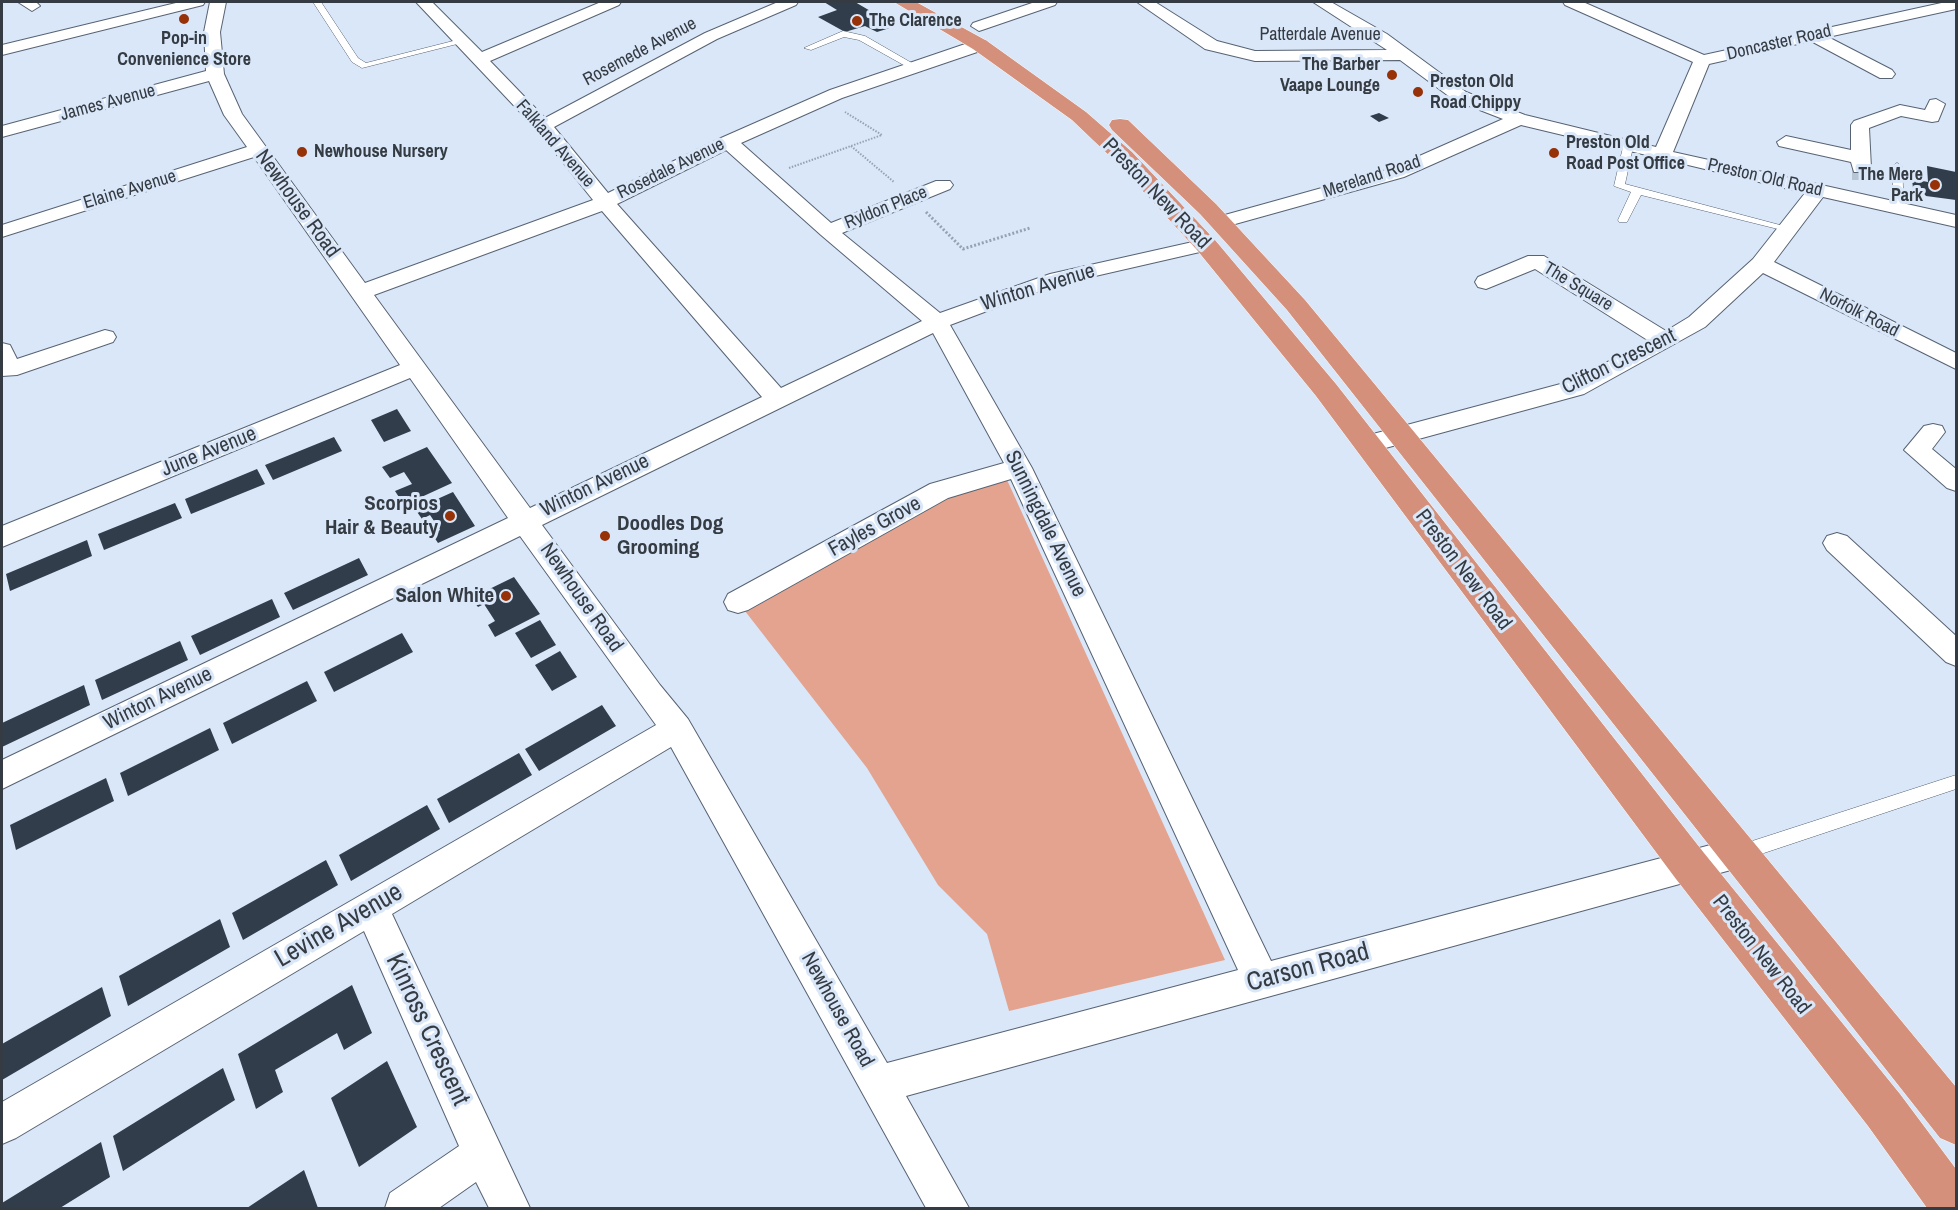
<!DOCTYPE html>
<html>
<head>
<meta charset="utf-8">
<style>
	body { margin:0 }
	#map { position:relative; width:1958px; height:1210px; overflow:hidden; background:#d9e7f9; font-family:"Archivo Narrow",sans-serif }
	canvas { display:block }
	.frame { position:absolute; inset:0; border:3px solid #353b42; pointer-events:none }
</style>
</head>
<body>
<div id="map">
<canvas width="1958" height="1210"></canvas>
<div class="frame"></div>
</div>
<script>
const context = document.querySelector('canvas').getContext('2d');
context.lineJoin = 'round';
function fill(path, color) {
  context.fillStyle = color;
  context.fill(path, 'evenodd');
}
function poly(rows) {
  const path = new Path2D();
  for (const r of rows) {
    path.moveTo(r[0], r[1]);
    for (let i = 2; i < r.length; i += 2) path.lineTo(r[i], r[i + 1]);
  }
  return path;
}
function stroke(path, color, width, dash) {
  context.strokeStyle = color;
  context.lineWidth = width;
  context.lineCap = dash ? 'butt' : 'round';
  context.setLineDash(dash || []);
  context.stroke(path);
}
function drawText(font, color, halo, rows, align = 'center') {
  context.font = font + ' "Archivo Narrow",sans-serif';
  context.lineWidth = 6;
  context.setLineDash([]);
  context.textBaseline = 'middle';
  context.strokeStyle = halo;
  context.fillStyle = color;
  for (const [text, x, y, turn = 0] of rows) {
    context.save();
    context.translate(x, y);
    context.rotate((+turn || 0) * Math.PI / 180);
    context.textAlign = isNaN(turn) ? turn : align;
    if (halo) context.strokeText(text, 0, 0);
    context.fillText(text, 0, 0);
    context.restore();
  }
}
fill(poly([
	[1003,471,1225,960,1009,1011,987,934,938,885,867,768,738,602,939,491]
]), '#e4a38f');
fill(poly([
	[824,2,855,2,896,26,877,32,865,26,845,32,818,17,837,10],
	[1379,113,1389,118,1379,122,1370,116],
	[1927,166,1956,172,1956,200,1926,196,1921,190,1913,188,1912,179,1928,182],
	[397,409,411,431,384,442,371,420],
	[334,437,342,451,273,480,265,465],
	[427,447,452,483,404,505,395,491,412,484,404,472,390,478,382,467],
	[257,469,265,484,191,514,185,499],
	[453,492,475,526,438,543,432,534,440,530,430,515,422,519,415,509],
	[175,503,182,518,104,550,98,534],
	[87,540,92,556,10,591,6,574],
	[359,558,368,575,293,610,284,593],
	[514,577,540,614,495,637,488,625,495,621,484,604,478,607,471,598],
	[272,599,280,617,200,655,191,636],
	[540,620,556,645,531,658,515,633],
	[402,633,413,652,334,692,324,672],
	[180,641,188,660,102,700,95,680],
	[560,651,577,677,552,691,535,665],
	[307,681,317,701,232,744,223,723],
	[84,685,90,705,2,747,2,723],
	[602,705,616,726,539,771,525,749],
	[210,728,219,750,128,796,120,773],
	[519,753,532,775,449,823,437,799],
	[106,778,114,801,16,850,10,825],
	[427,805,440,829,351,881,339,855],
	[326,860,338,885,243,940,232,913],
	[220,919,230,947,128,1006,119,976],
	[352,985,372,1033,344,1050,337,1033,275,1070,283,1092,256,1109,238,1054],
	[102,987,111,1016,2,1080,2,1044],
	[387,1061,417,1127,359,1167,331,1098],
	[223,1068,235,1100,123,1171,113,1136],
	[101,1142,110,1177,60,1208,2,1208,2,1203],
	[304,1170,318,1208,247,1208]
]), '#323d4b');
stroke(poly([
	[1861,168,1861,180]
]), '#b8c5d4', 18, [18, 9]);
const service = poly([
	[313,2,321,2,358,58,366,63,461,39,465,42,362,68,352,62,313,2],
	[843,31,865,36,917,66,909,68,859,40,844,37,811,50,804,48,843,31],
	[1628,144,1633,147,1625,184,1795,229,1790,232,1641,195,1627,222,1619,222,1618,220,1631,192,1614,186,1623,147,1628,144],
	[1897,163,1902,166,1904,208,1899,211,1894,208,1892,166,1897,163],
	[1956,775,1956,789,1740,861,1734,859,1731,853,1734,847,1740,845,1956,775]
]);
const minor = poly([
	[18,2,36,2,40,6,32,11,18,2],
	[180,2,205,2,203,5,2,55,2,45,180,2],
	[210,2,226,2,220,32,224,74,242,114,365,283,593,200,537,130,416,2,432,2,482,52,601,2,621,2,619,5,490,61,545,118,705,33,778,2,798,2,796,5,717,39,554,127,608,193,721,138,830,90,974,41,986,41,988,45,986,49,842,98,741,143,831,223,936,181,950,181,953,185,950,189,842,233,940,313,1050,274,1206,239,1213,241,1216,245,1213,249,1056,285,950,325,1032,468,1271,961,1737,838,1749,843,1754,854,1749,865,906,1096,969,1208,926,1208,671,747,392,914,530,1208,489,1208,476,1182,439,1208,385,1208,390,1193,459,1146,364,931,16,1138,2,1144,2,1102,656,725,520,536,2,789,2,760,508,518,410,378,2,547,2,526,400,365,254,157,2,237,2,225,247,147,224,115,209,81,2,137,2,126,206,71,204,32,210,2],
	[726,150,821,235,922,321,781,388,617,204,726,150],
	[602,211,762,397,530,508,374,295,602,211],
	[933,333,1004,463,930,484,728,594,724,602,728,610,738,613,748,610,948,498,1011,479,1238,970,887,1063,688,719,660,685,542,525,933,333],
	[1035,2,1057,2,1055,5,985,29,979,31,971,26,973,23,1035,2],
	[1137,2,1155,2,1217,41,1255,51,1387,50,1313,2,1331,2,1387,34,1466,92,1525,115,1656,147,1693,62,1565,5,1563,2,1583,2,1704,55,1946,2,1956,2,1956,9,1828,37,1892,70,1895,74,1892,78,1880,78,1811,41,1709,64,1673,152,1956,215,1956,227,1823,197,1774,262,1956,353,1956,369,1763,273,1705,327,1584,394,1367,453,1358,450,1354,444,1358,438,1568,382,1649,341,1535,269,1486,289,1478,287,1475,282,1478,277,1528,256,1544,256,1666,331,1689,317,1753,259,1805,193,1521,125,1404,177,1228,226,1214,226,1211,222,1214,218,1390,169,1503,119,1454,100,1400,60,1255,61,1205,49,1137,2],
	[1936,99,1945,104,1938,121,1932,122,1901,116,1869,128,1871,168,1868,172,1854,172,1851,162,1779,146,1777,142,1786,136,1851,150,1851,125,1854,121,1900,105,1925,110,1930,100,1936,99],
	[105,330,113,332,116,337,113,342,17,375,2,376,2,343,10,345,17,359,105,330],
	[1933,424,1942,426,1945,432,1932,449,1956,469,1956,491,1947,488,1904,450,1924,426,1933,424],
	[1837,533,1847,536,1956,636,1956,666,1946,662,1827,550,1823,543,1827,536,1837,533]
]);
const trunk = poly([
	[894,2,916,2,987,41,1086,112,1132,152,1215,240,1336,384,1704,853,1900,1094,1956,1169,1956,1208,1927,1208,1868,1126,1676,879,1316,396,1197,250,1116,162,1072,120,973,49,894,2],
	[1120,119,1128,120,1216,204,1305,300,1956,1087,1956,1145,1940,1138,1287,310,1200,214,1112,130,1109,125,1112,120,1120,119]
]);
stroke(service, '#576373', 1);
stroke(minor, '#576373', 2);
stroke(trunk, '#fff', 1);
stroke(poly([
	[851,146,894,182],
	[789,168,882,135,845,112]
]), '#97a2b0', 2, [1.5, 1.5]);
stroke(poly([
	[926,212,963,249,1030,228]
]), '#97a2b0', 3, [2, 2]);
fill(service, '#fff');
fill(minor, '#fff');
fill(trunk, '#d4907a');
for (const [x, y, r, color] of [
	[184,19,6,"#973108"],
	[857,21,6,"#973108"],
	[1392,75,6,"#973108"],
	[1418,92,6,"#973108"],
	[302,152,6,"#973108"],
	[1554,153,6,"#973108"],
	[1935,185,6,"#973108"],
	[450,516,6,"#973108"],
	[605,536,6,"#973108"],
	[506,596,6,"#973108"]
]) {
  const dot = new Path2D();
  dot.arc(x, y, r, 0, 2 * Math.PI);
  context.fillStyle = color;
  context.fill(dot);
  stroke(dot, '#d9e7f9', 2);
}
drawText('bold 18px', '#353b42', '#d9e7f9', [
	["The Clarence",869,21],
	["Pop-in",184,39,"center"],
	["Convenience Store",184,60,"center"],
	["The Barber",1380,65,"right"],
	["Vaape Lounge",1380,86,"right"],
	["Preston Old",1430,82],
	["Road Chippy",1430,103],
	["Preston Old",1566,143],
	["Road Post Office",1566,164],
	["Newhouse Nursery",314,152],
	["The Mere",1923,175,"right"],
	["Park",1923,196,"right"]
], 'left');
drawText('18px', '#353b42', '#d9e7f9', [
	["Patterdale Avenue",1320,35],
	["Doncaster Road",1779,43,-13],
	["Rosemede Avenue",640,52,-28],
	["James Avenue",108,103,-15],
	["Falkland Avenue",555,144,49],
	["Rosedale Avenue",671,169,-26],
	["Mereland Road",1372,177,-18],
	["Preston Old Road",1765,178,13],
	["Elaine Avenue",130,190,-17],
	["Ryldon Place",886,208,-22],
	["The Square",1578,287,31],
	["Norfolk Road",1859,313,27]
]);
drawText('21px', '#353b42', '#d9e7f9', [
	["Preston New Road",1156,194,46],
	["Newhouse Road",297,204,54],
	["Winton Avenue",1038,288,-17],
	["Clifton Crescent",1619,362,-26],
	["June Avenue",209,452,-22],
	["Winton Avenue",595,486,-26],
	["Sunningdale Avenue",1045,524,64],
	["Fayles Grove",875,527,-29],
	["Preston New Road",1463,570,53],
	["Newhouse Road",581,598,55],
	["Winton Avenue",158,699,-26],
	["Preston New Road",1761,955,52],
	["Newhouse Road",837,1010,61]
]);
drawText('bold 21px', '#353b42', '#d9e7f9', [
	["Scorpios",438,504],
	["Hair & Beauty",438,528],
	["Doodles Dog",617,524,"left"],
	["Grooming",617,548,"left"],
	["Salon White",494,596]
], 'right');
drawText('26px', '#353b42', '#d9e7f9', [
	["Levine Avenue",339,926,-30],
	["Carson Road",1308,968,-15],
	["Kinross Crescent",427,1030,65]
]);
</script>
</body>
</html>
